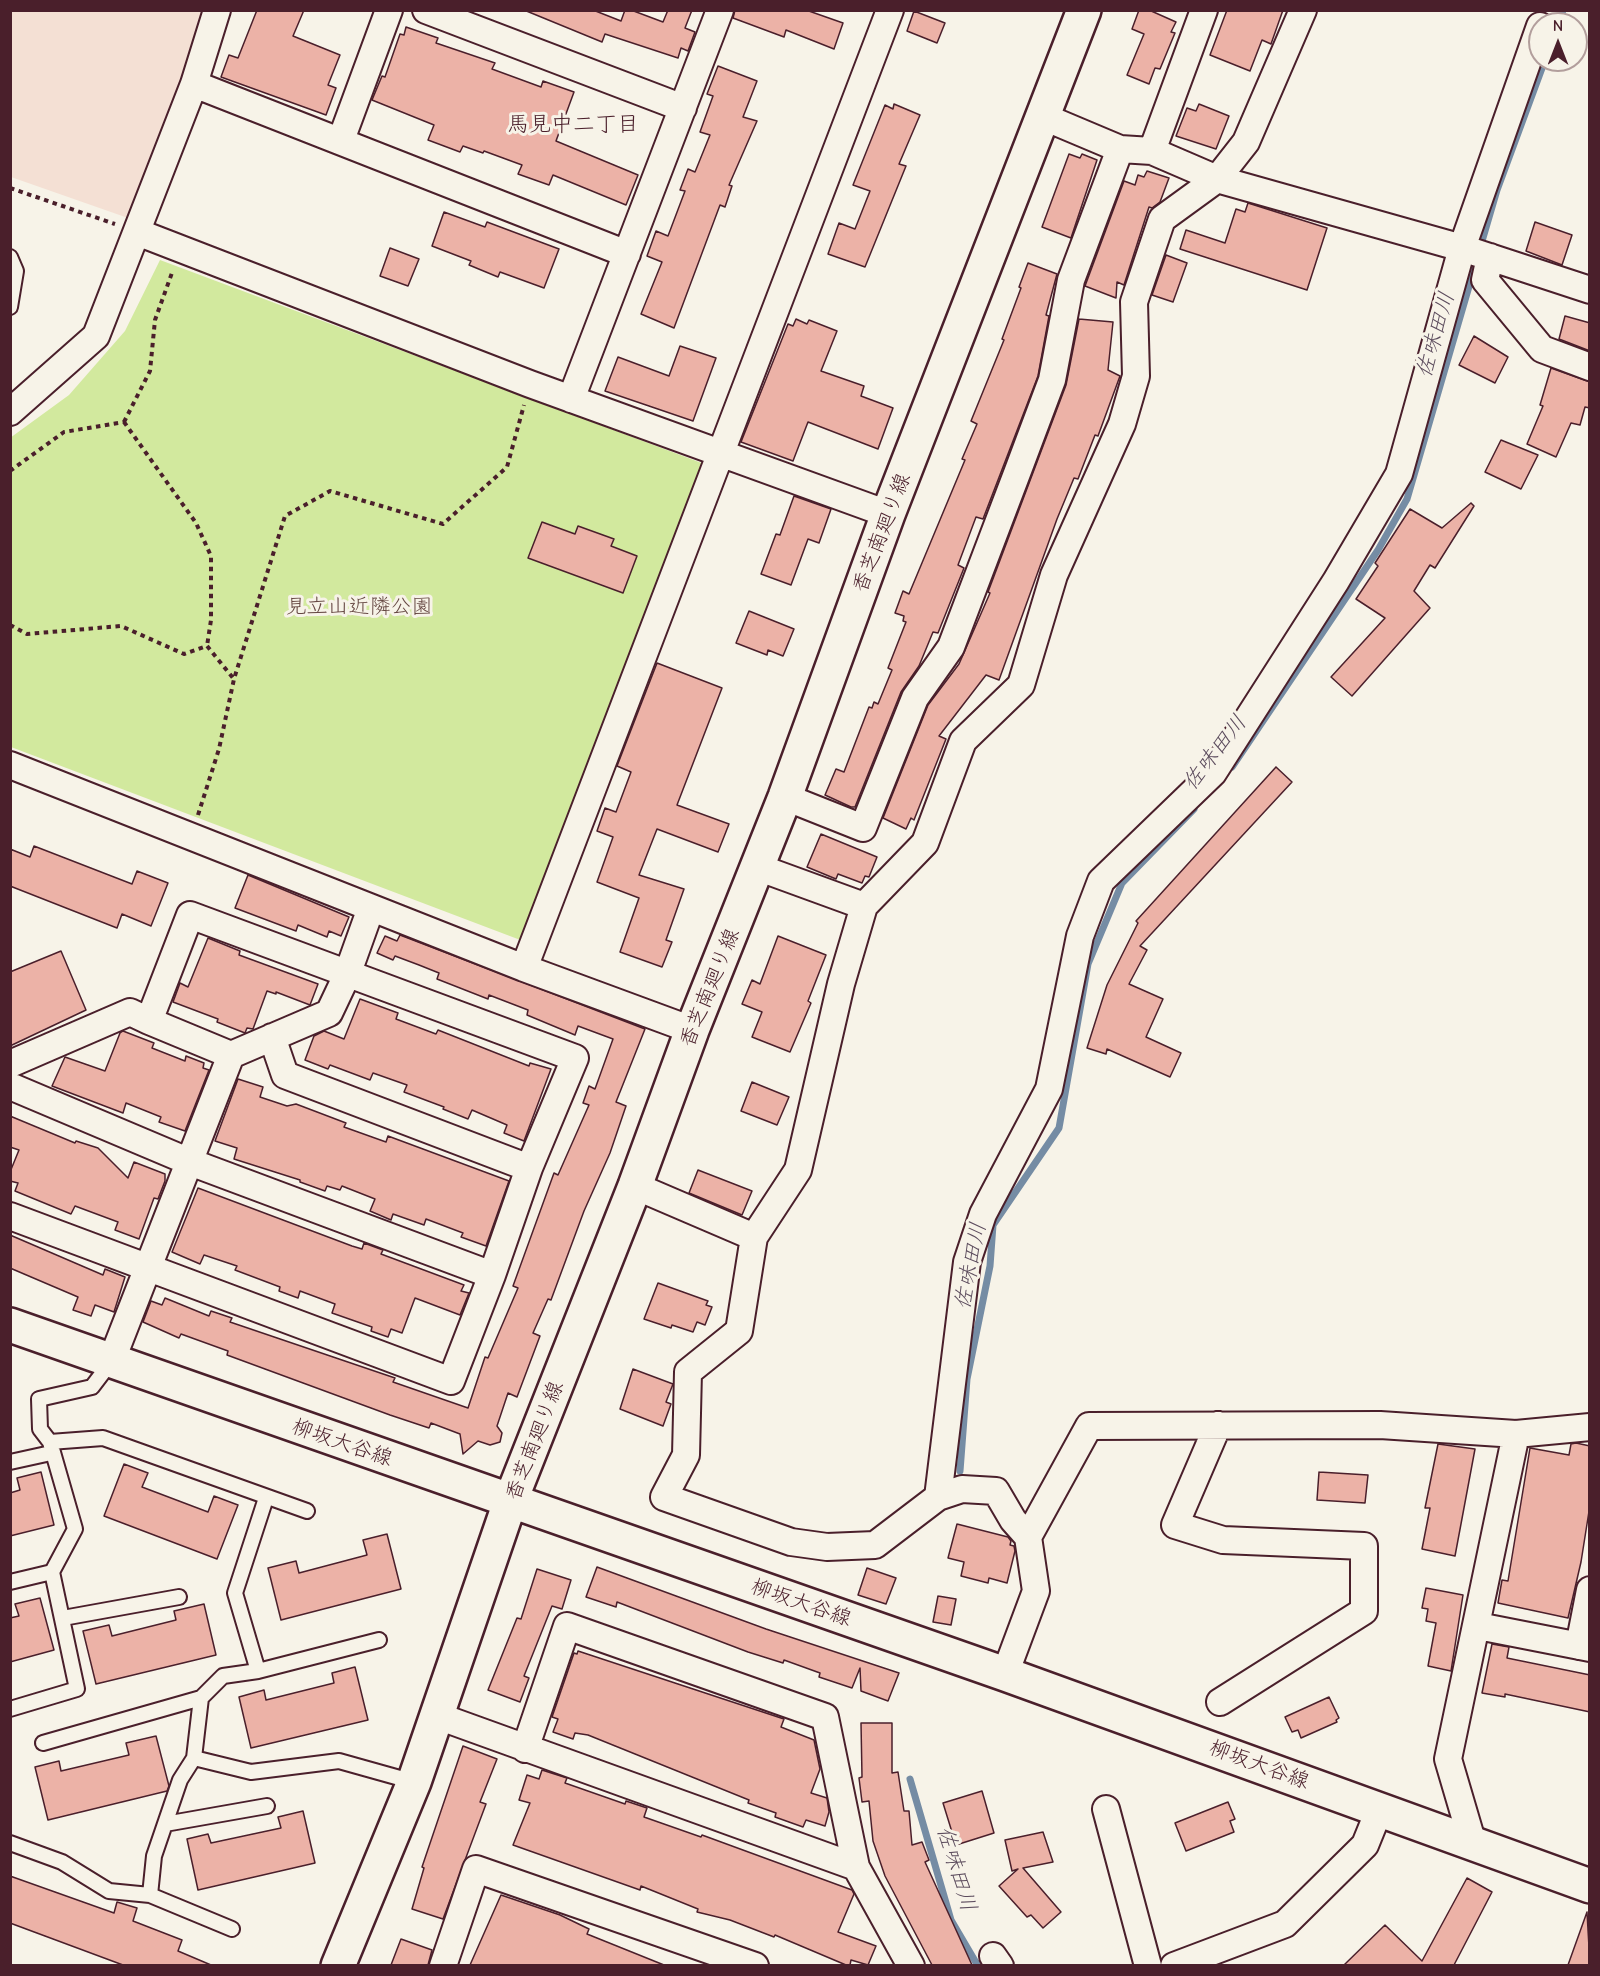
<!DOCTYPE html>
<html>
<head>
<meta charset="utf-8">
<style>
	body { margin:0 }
	#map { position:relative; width:1600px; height:1976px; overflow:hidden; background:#f7f3e8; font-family:"Comic Neue",sans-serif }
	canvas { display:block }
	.frame { position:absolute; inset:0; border:12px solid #4a1f2b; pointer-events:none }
	.north { position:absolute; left:1528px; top:12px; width:60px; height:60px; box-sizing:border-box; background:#f7f3e8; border:2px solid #b29e9c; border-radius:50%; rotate:0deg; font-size:16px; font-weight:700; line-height:24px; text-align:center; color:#4a1f2b }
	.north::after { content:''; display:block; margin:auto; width:21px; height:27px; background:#4a1f2b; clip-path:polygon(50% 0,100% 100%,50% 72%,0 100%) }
</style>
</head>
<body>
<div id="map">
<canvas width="1600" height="1976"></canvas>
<div class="frame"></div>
<div class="north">N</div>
</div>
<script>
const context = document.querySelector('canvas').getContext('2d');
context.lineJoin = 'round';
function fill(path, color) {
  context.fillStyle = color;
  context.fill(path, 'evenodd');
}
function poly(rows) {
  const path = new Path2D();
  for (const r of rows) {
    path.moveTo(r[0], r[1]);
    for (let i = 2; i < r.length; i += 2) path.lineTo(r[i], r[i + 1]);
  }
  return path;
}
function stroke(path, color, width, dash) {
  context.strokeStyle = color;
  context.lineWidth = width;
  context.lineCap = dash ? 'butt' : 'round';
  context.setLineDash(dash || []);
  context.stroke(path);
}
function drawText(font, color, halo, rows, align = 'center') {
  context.font = font + ' "Comic Neue","Klee One",sans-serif';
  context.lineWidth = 6;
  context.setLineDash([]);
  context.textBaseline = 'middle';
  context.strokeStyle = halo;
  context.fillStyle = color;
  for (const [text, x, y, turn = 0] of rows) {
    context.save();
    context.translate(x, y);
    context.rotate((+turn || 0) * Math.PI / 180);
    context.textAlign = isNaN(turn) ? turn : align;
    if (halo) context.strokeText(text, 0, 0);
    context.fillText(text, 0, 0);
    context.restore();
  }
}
fill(poly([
	[11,11,204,11,148,179,128,218,11,177]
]), '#f4e0d4');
fill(poly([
	[160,260,707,465,523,941,11,747,10,438,69,395,125,331]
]), '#d2e99e');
stroke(poly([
	[1558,24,1563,10],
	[1480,248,1497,190,1545,60],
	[1232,767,1378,550,1407,499,1477,259],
	[960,1471,967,1379,990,1266,993,1225,1059,1128,1088,964,1122,883,1194,809],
	[910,1779,951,1920,978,1966]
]), '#758ca4', 7);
const building = poly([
	[257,10,304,10,293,36,340,55,328,85,336,88,326,115,221,77,229,55,238,58,257,10],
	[524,10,593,10,621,21,625,10,631,10,663,22,668,10,692,10,685,28,695,32,688,51,681,48,678,58,605,34,602,42,524,10],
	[735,10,806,10,843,23,834,49,786,30,784,37,733,18,735,10],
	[1139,10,1149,10,1176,22,1171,32,1175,33,1160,69,1155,68,1149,84,1127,75,1144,34,1132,29,1139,10],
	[1227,10,1283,10,1271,44,1262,40,1250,71,1210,55,1227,10],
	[914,11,945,23,937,43,907,31,914,11],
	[406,27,438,38,436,43,495,63,492,69,541,87,543,81,574,92,556,141,638,175,626,205,553,175,549,185,518,174,522,165,484,151,483,153,463,146,460,152,428,140,434,125,372,100,382,76,385,77,400,34,404,35,406,27],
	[718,66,757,81,743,117,757,121,729,185,732,186,725,207,720,205,674,328,641,314,662,262,647,256,656,231,668,236,685,191,680,190,688,169,695,172,710,135,700,132,713,96,707,94,718,66],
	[894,104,920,115,899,164,906,166,865,267,828,254,839,223,855,229,870,191,853,185,885,105,893,109,894,104],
	[1199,104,1229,116,1216,149,1176,136,1187,108,1196,111,1199,104],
	[1069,154,1080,158,1082,154,1097,160,1071,238,1042,227,1069,154],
	[1147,171,1169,178,1160,202,1152,208,1149,207,1124,285,1117,282,1116,298,1085,286,1124,181,1135,185,1138,175,1144,177,1147,171],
	[1248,203,1327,228,1307,290,1180,249,1186,230,1225,243,1236,209,1245,212,1248,203],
	[444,212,485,227,487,222,559,249,544,288,500,272,498,277,469,265,471,261,432,246,444,212],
	[1535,222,1572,235,1562,265,1526,251,1535,222],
	[390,248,419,259,408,286,380,276,390,248],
	[1166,255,1187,263,1173,302,1152,295,1166,255],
	[1028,263,1057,274,1046,315,1049,316,1038,376,983,519,976,517,958,565,964,568,938,633,933,632,919,666,901,692,855,807,851,807,825,795,836,769,844,772,869,707,872,708,874,702,878,704,892,670,888,668,906,622,903,621,904,616,895,613,903,591,909,594,965,460,962,459,977,424,971,421,1004,340,1002,339,1021,288,1019,287,1028,263],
	[1565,316,1590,323,1590,351,1559,339,1565,316],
	[796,319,807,324,809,320,837,331,821,371,864,386,861,396,893,408,878,449,808,422,793,461,741,442,788,324,793,326,796,319],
	[1079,319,1113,322,1108,370,1120,376,1098,436,1095,435,1078,479,1074,478,1057,519,999,680,986,675,939,736,946,739,914,820,911,818,906,829,883,818,928,705,959,664,990,593,988,592,1066,385,1079,319],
	[1474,336,1508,357,1495,383,1459,365,1474,336],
	[680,346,716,358,693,421,605,391,618,357,669,376,680,346],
	[1551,368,1590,382,1590,408,1585,407,1580,425,1571,423,1556,457,1527,444,1543,406,1540,405,1551,368],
	[1501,440,1538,455,1521,489,1485,472,1501,440],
	[794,496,831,509,819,543,808,539,791,585,761,574,776,534,780,535,794,496],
	[1471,503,1474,506,1435,568,1430,565,1414,591,1430,608,1352,696,1331,677,1385,618,1356,599,1378,566,1375,563,1410,509,1442,528,1471,503],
	[542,522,575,534,578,526,614,539,611,546,637,556,623,593,528,558,542,522],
	[749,611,794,629,783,656,768,650,767,655,736,643,749,611],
	[657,663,722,688,677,805,729,824,718,852,657,829,639,875,684,889,666,940,672,942,662,967,620,952,639,898,597,882,613,837,597,831,605,808,616,812,631,772,617,766,657,663],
	[1276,767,1292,782,1140,946,1147,950,1129,984,1163,999,1146,1037,1181,1053,1170,1077,1107,1049,1106,1054,1087,1048,1107,985,1138,923,1136,921,1276,767],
	[821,834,877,857,869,877,865,876,862,883,838,874,836,879,807,867,821,834],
	[34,846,132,884,137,871,168,883,151,926,122,914,117,928,10,886,10,849,30,857,34,846],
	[248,875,349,917,341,936,329,931,327,937,298,925,296,931,235,908,248,875],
	[400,935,645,1029,616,1102,626,1106,610,1153,584,1211,551,1300,548,1299,533,1333,540,1336,517,1397,508,1393,497,1426,502,1433,500,1442,490,1445,478,1441,463,1454,460,1434,431,1423,429,1428,390,1415,227,1355,228,1351,181,1334,179,1338,143,1322,151,1301,162,1305,165,1298,209,1316,211,1311,232,1318,230,1322,395,1378,393,1382,468,1408,485,1357,488,1358,518,1288,513,1286,554,1173,558,1175,589,1105,583,1103,589,1086,595,1089,613,1039,578,1026,575,1035,527,1015,528,1010,489,995,488,999,437,979,439,973,419,965,395,956,393,960,377,953,385,936,397,941,400,935],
	[778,936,826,955,808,1001,811,1003,790,1052,752,1037,762,1012,742,1004,752,980,760,984,778,936],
	[208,938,240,951,239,955,318,984,310,1005,276,992,276,994,267,991,253,1029,247,1028,245,1033,217,1022,218,1019,173,1002,180,983,188,987,208,938],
	[61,951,86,1010,10,1046,10,972,61,951],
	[360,999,398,1013,396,1019,436,1034,438,1030,529,1066,530,1063,551,1069,524,1141,504,1133,507,1125,472,1110,468,1119,443,1109,444,1107,404,1092,407,1085,373,1073,370,1080,330,1065,328,1069,305,1060,314,1036,324,1031,344,1039,360,999],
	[123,1031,154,1043,152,1048,185,1061,186,1056,204,1063,203,1068,209,1070,185,1131,159,1122,161,1117,126,1103,123,1113,52,1086,65,1057,105,1071,120,1033,123,1031],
	[238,1079,263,1087,260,1097,287,1106,296,1104,346,1123,344,1127,386,1142,388,1136,509,1181,486,1246,461,1237,463,1233,426,1219,424,1225,393,1214,391,1220,370,1211,375,1199,342,1186,340,1190,327,1186,325,1191,300,1182,300,1180,234,1159,237,1148,215,1141,238,1079],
	[752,1082,789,1097,777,1125,741,1111,752,1082],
	[10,1116,75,1143,76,1141,98,1148,128,1178,134,1162,165,1174,165,1181,158,1199,154,1198,139,1239,115,1230,118,1222,75,1206,71,1214,15,1191,18,1183,10,1181,10,1172,19,1150,10,1147,10,1116],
	[698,1170,752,1191,742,1215,689,1193,698,1170],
	[198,1188,352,1246,362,1249,364,1243,383,1250,381,1254,464,1285,461,1291,469,1293,460,1315,415,1298,402,1333,391,1329,388,1337,371,1331,372,1327,332,1313,335,1304,300,1291,298,1298,279,1291,280,1287,235,1270,237,1266,204,1255,200,1264,172,1252,198,1188],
	[10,1235,103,1275,105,1269,125,1277,114,1312,95,1305,91,1316,73,1310,78,1297,10,1268,10,1235],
	[658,1283,708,1301,706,1305,712,1307,705,1325,697,1322,693,1332,672,1325,671,1328,644,1319,658,1283],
	[633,1369,673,1384,666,1402,671,1404,663,1426,620,1409,633,1369],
	[1576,1443,1590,1446,1590,1505,1581,1562,1568,1618,1498,1603,1502,1580,1508,1581,1530,1448,1569,1455,1571,1444,1576,1443],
	[1438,1444,1475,1449,1455,1556,1422,1549,1430,1508,1425,1508,1438,1444],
	[124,1464,148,1473,142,1487,208,1512,214,1496,238,1505,217,1559,104,1516,124,1464],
	[41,1472,54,1525,10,1536,10,1493,20,1490,17,1478,41,1472],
	[1319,1472,1368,1475,1365,1503,1317,1500,1319,1472],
	[957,1524,1008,1537,1011,1541,1010,1545,1014,1546,1015,1551,1007,1583,989,1578,988,1583,961,1576,964,1562,948,1558,957,1524],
	[387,1534,401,1589,281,1620,268,1568,296,1561,299,1573,367,1555,363,1540,387,1534],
	[597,1567,766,1629,899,1673,888,1701,861,1691,860,1668,852,1688,819,1677,820,1673,784,1660,783,1663,748,1652,617,1602,616,1607,586,1597,597,1567],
	[867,1568,896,1578,886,1604,858,1595,867,1568],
	[537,1569,571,1580,562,1609,552,1606,524,1676,529,1678,520,1702,488,1690,517,1618,521,1619,537,1569],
	[1426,1588,1463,1595,1451,1671,1428,1666,1436,1623,1426,1621,1428,1609,1422,1608,1426,1588],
	[938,1596,956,1599,951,1625,933,1622,938,1596],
	[40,1598,54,1650,10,1662,10,1618,19,1616,15,1604,40,1598],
	[204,1604,216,1655,96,1684,83,1631,109,1625,112,1636,176,1620,174,1611,204,1604],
	[1492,1644,1509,1647,1507,1658,1590,1675,1590,1712,1505,1694,1505,1697,1482,1693,1492,1644],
	[578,1651,784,1719,781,1727,814,1740,820,1769,811,1793,827,1798,829,1812,825,1826,806,1820,803,1827,775,1817,776,1813,748,1803,749,1800,588,1735,575,1733,573,1739,553,1732,558,1719,552,1717,574,1653,577,1654,578,1651],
	[355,1667,368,1720,251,1748,239,1697,264,1690,266,1700,334,1683,332,1673,355,1667],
	[1329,1697,1339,1718,1336,1720,1337,1722,1301,1738,1298,1730,1292,1732,1285,1717,1329,1697],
	[861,1723,892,1723,892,1773,898,1772,904,1811,909,1811,912,1845,922,1842,929,1860,925,1862,972,1965,932,1965,885,1876,873,1841,869,1801,862,1802,859,1778,862,1777,861,1723],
	[156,1736,169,1786,167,1791,48,1820,35,1767,59,1761,61,1771,129,1755,126,1743,156,1736],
	[463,1746,497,1759,480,1802,486,1804,443,1919,412,1909,424,1868,422,1867,463,1746],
	[542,1770,567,1778,565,1783,625,1804,626,1801,647,1808,644,1817,701,1837,702,1835,852,1890,854,1894,838,1932,876,1946,868,1965,851,1960,850,1965,846,1965,775,1935,774,1937,730,1920,697,1912,698,1909,641,1886,640,1890,513,1845,530,1803,519,1800,527,1775,539,1779,542,1770],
	[982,1791,994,1833,956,1845,943,1803,982,1791],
	[1228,1802,1235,1819,1230,1821,1234,1832,1186,1851,1175,1823,1228,1802],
	[303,1811,315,1863,198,1890,187,1839,208,1834,211,1843,281,1828,278,1817,303,1811],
	[1043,1832,1053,1862,1023,1868,1061,1912,1043,1928,1031,1915,1027,1917,999,1886,1018,1869,1012,1871,1005,1840,1043,1832],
	[10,1876,114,1913,117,1902,137,1908,133,1921,182,1940,178,1951,211,1965,123,1965,10,1923,10,1876],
	[1467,1878,1492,1892,1454,1965,1344,1965,1385,1925,1422,1961,1467,1878],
	[501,1895,560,1915,589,1929,587,1934,664,1965,470,1965,501,1895],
	[1587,1912,1590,1965,1568,1965,1587,1912],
	[401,1939,432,1950,428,1965,391,1965,401,1939]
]);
fill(building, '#ecb2a7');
stroke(building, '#4a1f2b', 1.5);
const lane = poly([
	[10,257,16,271,10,307],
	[111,1362,92,1387,39,1399,40,1429,50,1442,103,1438,307,1511],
	[10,1462,51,1453],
	[10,1582,52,1572,75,1529,50,1442],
	[63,1618,179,1597],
	[258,1671,235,1593,266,1498],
	[201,1698,223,1676,258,1671,379,1640],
	[10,1709,77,1689,52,1572],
	[194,1758,251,1772,339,1761,414,1782],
	[165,1824,267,1806],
	[10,1843,62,1862,109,1891,150,1895,154,1856,180,1780,194,1758,201,1698,43,1743],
	[150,1895,232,1929]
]);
const street = poly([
	[426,10,683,108],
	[194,84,627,254],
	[1044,117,1120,149,1152,151,1217,179,1462,248,1590,290],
	[341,140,389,10],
	[1152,151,1204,10],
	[137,232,530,384,888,514],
	[1490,257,1485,280,1542,349,1590,367],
	[571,399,720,10],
	[10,412,96,336,194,84,217,10],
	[10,765,524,968,692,1030],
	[785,797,863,828,915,698,951,647,1019,468,1052,380,1071,280,1120,149],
	[757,867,864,906,925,843,963,741,1021,685,1054,575,1122,424,1136,376,1134,302,1162,219,1217,179,1246,142,1303,10],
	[864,906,841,984,798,1170,754,1237,739,1331,688,1372,686,1455,664,1497,791,1542,827,1547,875,1545,938,1497,962,1489,996,1491,1013,1520,1028,1537,1036,1591,1005,1674],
	[524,968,890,10],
	[149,1021,231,1055],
	[272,1037,285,1075,529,1168],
	[10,1064,130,1012,149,1021,190,915,575,1058,529,1168,492,1275,451,1381,10,1216],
	[10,1086,190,1162,492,1275],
	[635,1186,754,1237],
	[111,1362,231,1055,329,1013,347,975,371,908],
	[1218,1425,1175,1525,1223,1540,1364,1546,1364,1611,1220,1702],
	[938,1497,967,1262,983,1214,1049,1089,1080,936,1101,881,1213,773,1336,581,1399,474,1462,248,1540,26],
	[1028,1537,1089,1426,1380,1425,1516,1434,1590,1427],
	[1478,1626,1590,1648],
	[1579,1646,1590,1590],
	[435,1715,856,1867],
	[525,1749,567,1626,825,1717,856,1867,911,1966],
	[1106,1809,1148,1966],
	[1473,1844,1448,1759,1516,1434],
	[993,1956,1000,1966],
	[443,1966,476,1869,755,1966],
	[1174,1966,1285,1924,1365,1845,1380,1808]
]);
const secondary = poly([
	[10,1325,1005,1674,1590,1886],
	[338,1966,414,1782,510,1502,635,1186,692,1030,785,797,888,514,1084,10]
]);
stroke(lane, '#4a1f2b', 18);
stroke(street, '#4a1f2b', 30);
stroke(secondary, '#4a1f2b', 38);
stroke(poly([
	[10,188,115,224],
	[124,422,196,523,211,556,211,620,207,646],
	[124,422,150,371,155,320,173,270],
	[10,471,64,432,124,422],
	[10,625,27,634,121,626,184,654,207,646,233,678],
	[198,815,219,749,234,679,285,516,330,491,443,524,507,467,524,405]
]), '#4a1f2b', 4, [4.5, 4.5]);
stroke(lane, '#f7f3e8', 14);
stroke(street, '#f7f3e8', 26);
stroke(secondary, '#f7f3e8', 33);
drawText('21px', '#4a1f2b', '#f7f3e8', [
	["香芝南廻り線",882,533,-69],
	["香芝南廻り線",710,988,-68],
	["香芝南廻り線",535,1441,-69],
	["柳坂大谷線",342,1443,19],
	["柳坂大谷線",801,1603,19],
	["柳坂大谷線",1259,1765,20]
]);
drawText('21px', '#654742', '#f7f3e8', [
	["見立山近隣公園",359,607]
]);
drawText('22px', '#4a1f2b', '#f7f3e8', [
	["馬見中二丁目",573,125]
]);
drawText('italic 22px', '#5c4c5d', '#f7f3e8', [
	["佐味田川",1436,335,-74],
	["佐味田川",1215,753,-52],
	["佐味田川",971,1266,-79],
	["佐味田川",956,1869,73]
]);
</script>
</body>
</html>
